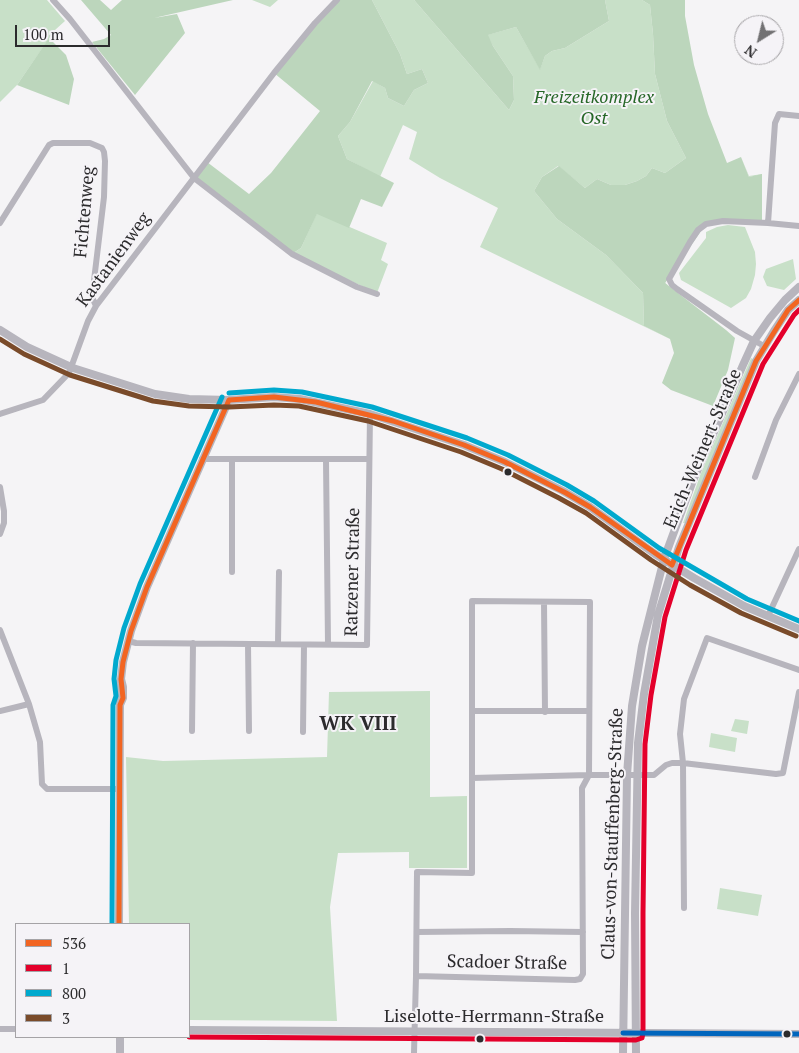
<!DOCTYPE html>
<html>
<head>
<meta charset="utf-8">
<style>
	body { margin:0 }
	#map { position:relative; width:799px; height:1053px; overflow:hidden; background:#f5f4f6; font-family:"PT Serif",serif }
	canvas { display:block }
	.legend { position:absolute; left:15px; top:923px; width:175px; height:115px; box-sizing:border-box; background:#f5f3f7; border:1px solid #a5a3a6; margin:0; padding:6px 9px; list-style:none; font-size:15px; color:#2c2b2d }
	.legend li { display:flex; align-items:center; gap:10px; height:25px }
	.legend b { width:25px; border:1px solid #a5a3a6 }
	.north { position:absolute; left:734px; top:15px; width:50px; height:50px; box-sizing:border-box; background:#f5f3f7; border:1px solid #a5a3a6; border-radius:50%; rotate:216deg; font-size:14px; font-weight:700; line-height:20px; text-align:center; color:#2c2b2d }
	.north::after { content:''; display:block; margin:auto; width:18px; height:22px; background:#727173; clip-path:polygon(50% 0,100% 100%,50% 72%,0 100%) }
	.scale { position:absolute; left:15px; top:25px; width:95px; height:22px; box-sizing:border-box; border:2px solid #2c2b2d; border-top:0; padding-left:6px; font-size:15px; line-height:18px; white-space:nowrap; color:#2c2b2d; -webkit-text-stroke:4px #f5f3f7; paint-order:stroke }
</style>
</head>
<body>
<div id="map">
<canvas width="799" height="1053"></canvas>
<ul class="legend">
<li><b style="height:6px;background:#f26522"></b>536</li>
<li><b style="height:6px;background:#e4002b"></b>1</li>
<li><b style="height:6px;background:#00a9ce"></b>800</li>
<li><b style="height:6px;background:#7a4b2a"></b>3</li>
</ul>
<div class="north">N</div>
<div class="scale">100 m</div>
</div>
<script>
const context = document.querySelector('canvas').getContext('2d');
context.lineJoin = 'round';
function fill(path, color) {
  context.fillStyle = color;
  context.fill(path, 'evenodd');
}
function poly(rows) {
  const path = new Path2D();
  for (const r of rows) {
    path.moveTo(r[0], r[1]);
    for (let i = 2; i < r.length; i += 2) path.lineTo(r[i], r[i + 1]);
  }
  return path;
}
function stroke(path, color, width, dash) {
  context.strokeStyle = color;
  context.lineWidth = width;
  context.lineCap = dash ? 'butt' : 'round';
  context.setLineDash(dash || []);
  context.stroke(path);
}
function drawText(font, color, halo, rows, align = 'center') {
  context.font = font + ' "PT Serif",serif';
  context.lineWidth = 4;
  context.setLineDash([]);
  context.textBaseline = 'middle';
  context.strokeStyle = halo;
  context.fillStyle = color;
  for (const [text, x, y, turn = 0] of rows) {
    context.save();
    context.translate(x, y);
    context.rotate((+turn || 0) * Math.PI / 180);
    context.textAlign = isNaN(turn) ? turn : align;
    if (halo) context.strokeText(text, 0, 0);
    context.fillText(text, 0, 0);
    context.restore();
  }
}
fill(poly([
	[0,0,47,0,65,21,55,30,17,85,0,102],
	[252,0,278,0,270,7],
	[372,0,414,0,509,110,514,100,513,76,493,46,487,35,516,27,540,69,545,56,552,51,565,48,609,21,605,0,642,0,650,5,653,34,655,74,667,121,686,158,665,173,652,168,646,176,637,181,625,185,611,185,597,179,585,188,558,166,542,177,534,191,557,219,606,255,643,293,644,326,670,339,690,304,664,283,670,274,678,264,690,242,698,230,706,224,723,221,741,221,761,223,762,222,762,175,749,177,741,157,727,163,708,114,694,65,685,16,686,0,685,16,694,65,708,114,727,163,741,157,749,176,762,174,762,223,723,221,706,224,698,230,690,242,678,264,665,283,691,304,670,339,480,247,498,208,440,178,409,159,417,132,403,125,380,177,347,159,338,136,350,122,373,81,385,88,388,98,404,106,414,90,428,83,422,69,407,74,400,54],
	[317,213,387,243,381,260,388,264,377,293,292,254,301,248],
	[728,225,745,227,755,252,756,264,755,275,751,289,746,298,731,308,681,280,679,273,706,238,706,232,717,227],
	[793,259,796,279,784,290,767,286,763,277,766,269],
	[751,358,753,359,723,434,685,523,683,523,701,473],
	[430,691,430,797,467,796,467,868,409,868,409,852,338,853,330,907,337,1021,189,1020,189,924,129,924,126,757,163,761,327,757,329,692],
	[735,719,749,721,747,734,731,731],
	[711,733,737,738,735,752,709,747],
	[720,888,762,895,758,916,717,909]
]), '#c8e0c8');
fill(poly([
	[81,0,100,0,111,10,122,0,233,0,154,18,177,14,185,33,135,95,92,42,104,39,111,35],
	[337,0,372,0,400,54,407,74,422,69,428,83,414,90,404,106,388,98,385,88,372,81,350,122,338,136,347,159,394,183,382,207,361,199,349,228,317,214,301,248,292,254,195,178,207,162,249,194,271,173,320,111,274,73],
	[414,0,605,0,609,21,565,48,552,51,545,56,540,70,516,27,488,35,493,46,513,76,514,100,509,110],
	[642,0,685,0,685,16,694,65,708,114,727,163,741,157,749,177,762,174,762,223,706,224,665,283,726,330,735,338,728,370,713,406,671,390,662,383,674,353,670,339,644,326,643,293,606,255,557,219,534,191,542,177,559,166,585,188,597,179,611,185,625,185,637,181,646,176,652,168,665,173,686,158,667,121,655,74,653,34,650,5],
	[49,38,66,55,74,79,69,105,17,85]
]), '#bcd6bc');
stroke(poly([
	[53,0,70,19,194,178,292,254,357,287,377,294],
	[0,223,49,145,53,143,90,143,102,148,104,152,105,161,104,197,92,297,96,306],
	[768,223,799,226],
	[764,346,737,331,677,289,672,285,669,279,690,242,698,230,706,224,723,221,768,223,775,123,779,114,799,116],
	[0,414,43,400,69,373,88,321,96,306,274,73,315,23,337,0],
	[202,459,369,459],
	[326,460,328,644],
	[755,477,776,420,799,374],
	[0,487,4,511,4,523,0,534],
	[232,572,232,460],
	[544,602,545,712],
	[768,616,799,549],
	[0,630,29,704,40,742,42,784,47,789,120,789],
	[128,641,136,643,367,645,370,414],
	[248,644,249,731],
	[278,644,279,572],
	[0,711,29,704],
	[473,711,589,711],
	[192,731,193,643],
	[303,732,304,645],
	[684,908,683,763,776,774,783,773,799,692],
	[417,932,510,931,583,932],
	[416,976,417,872,472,873,472,601,590,602,589,775,472,778],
	[0,1029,16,1029],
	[414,1053,416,976,575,980,580,979,583,974,582,788,589,775,654,775,666,765,672,763,683,763,680,734,684,699,707,638,799,670]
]), '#b7b5bd', 6);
stroke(poly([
	[0,330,27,347,73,368,155,394,189,399,229,400,274,397,300,399,370,414,464,445,505,462,563,491,590,507,655,554,694,578,744,606,799,629],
	[120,704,118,699,118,687,121,679],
	[119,924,120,705,123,698,123,687,121,679,123,662,131,631,147,587,229,400],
	[189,1030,799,1034],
	[120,1037,120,1053],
	[623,1053,627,775,632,706,642,646,664,559,692,483,743,365,754,341,770,318,785,300,799,287],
	[636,1053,635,913,638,743,644,694,658,615,679,547,756,361,774,331,788,310,799,300]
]), '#b7b5bd', 8);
stroke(poly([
	[229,400,274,397,316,402,393,421,464,445,505,462,566,493,590,507,672,565,756,361,788,310,799,300],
	[119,924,120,705,123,698,121,679,123,662,131,631,147,587,229,400]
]), '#f26522', 5);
stroke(poly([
	[189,1037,636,1040,642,1038,643,1033,643,913,645,744,651,695,665,617,686,550,763,364,794,315,799,310]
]), '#e4002b', 5);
stroke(poly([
	[229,393,274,390,302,392,372,407,467,438,508,455,567,485,594,501,659,548,747,599,799,621],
	[112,924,113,705,116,696,114,679,116,660,124,628,140,584,222,397]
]), '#00a9ce', 5);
stroke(poly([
	[0,339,24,354,70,375,153,401,189,406,229,407,274,405,299,406,368,421,461,452,502,469,559,498,586,513,651,560,690,585,741,613,796,636]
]), '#7a4b2a', 5);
stroke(poly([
	[623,1033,799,1034]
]), '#0065bd', 5);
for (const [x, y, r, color] of [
	[508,472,4.5,"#2c2b2d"],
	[787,1034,4.5,"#2c2b2d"],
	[480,1039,4.5,"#2c2b2d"]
]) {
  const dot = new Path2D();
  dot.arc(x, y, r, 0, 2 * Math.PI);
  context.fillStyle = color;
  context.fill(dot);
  stroke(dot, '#f5f3f7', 2);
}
drawText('italic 18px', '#266727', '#f5f3f7', [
	["Freizeitkomplex",594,98],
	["Ost",594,119]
]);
drawText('18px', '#2c2b2d', '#f5f3f7', [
	["Fichtenweg",85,212,-85],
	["Kastanienweg",114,260,-54],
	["Erich-Weinert-Straße",703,449,-67],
	["Ratzener Straße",353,572,-89],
	["Claus-von-Stauffenberg-Straße",613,834,-88],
	["Scadoer Straße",507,963,1],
	["Liselotte-Herrmann-Straße",494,1017]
]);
drawText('bold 20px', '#2c2b2d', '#f5f3f7', [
	["WK VIII",358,724]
]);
</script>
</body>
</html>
